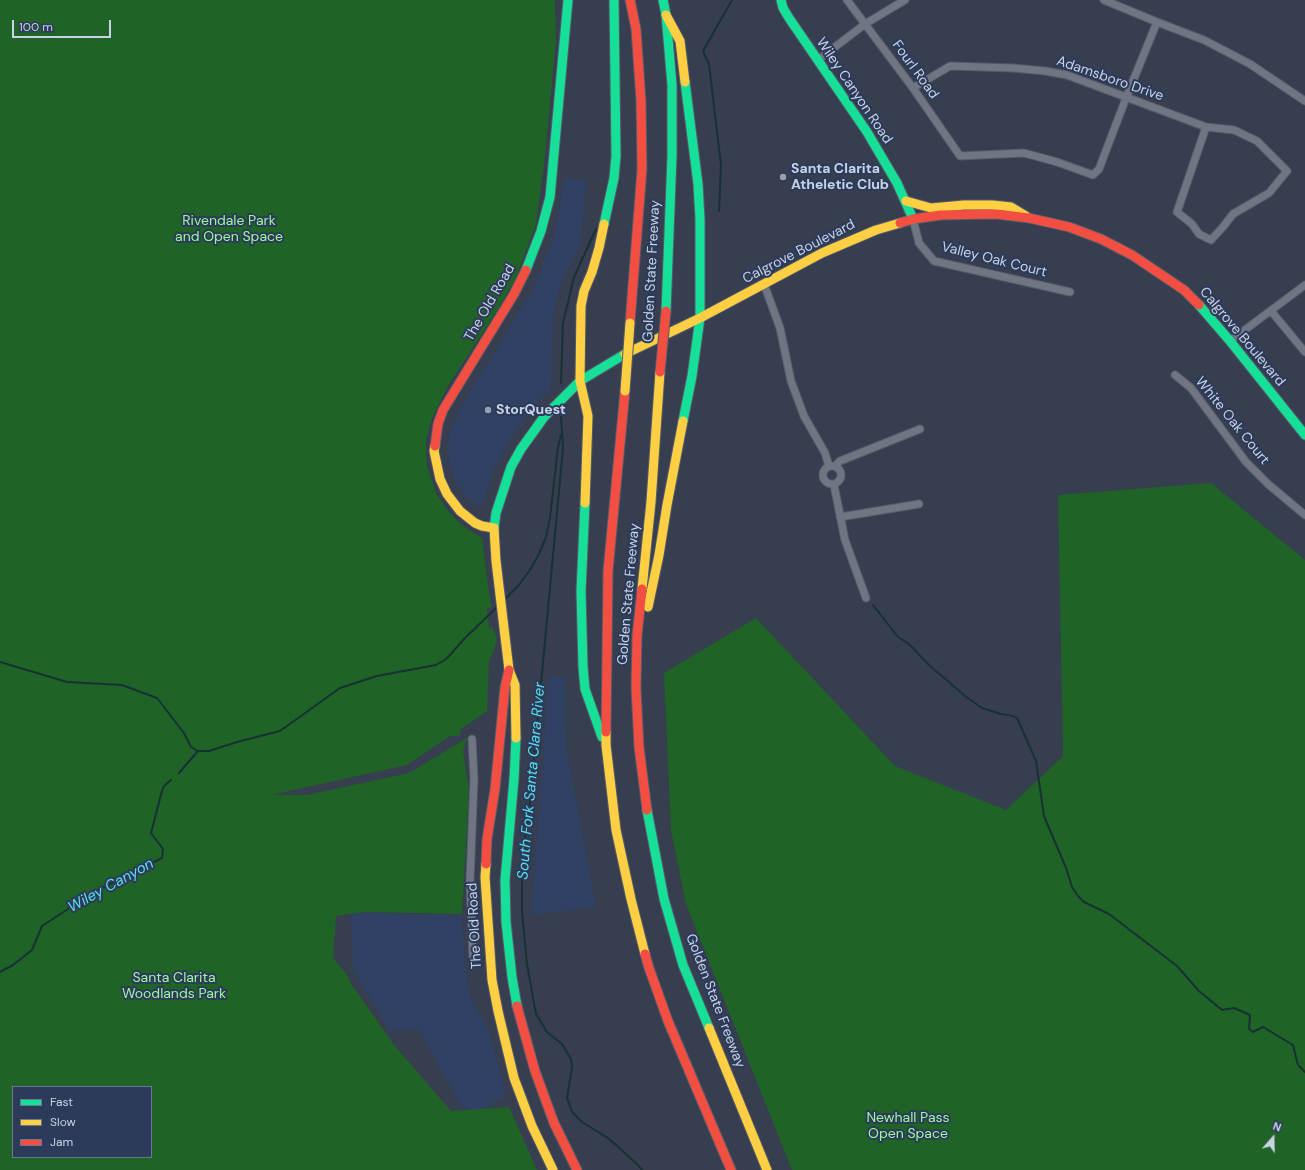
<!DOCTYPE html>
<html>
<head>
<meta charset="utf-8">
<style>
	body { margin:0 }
	#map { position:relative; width:1305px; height:1170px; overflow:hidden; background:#363e50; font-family:"DM Sans",sans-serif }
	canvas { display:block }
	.legend { position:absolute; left:12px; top:1086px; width:140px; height:72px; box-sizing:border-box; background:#2c3b5a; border:1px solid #6b7892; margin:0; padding:5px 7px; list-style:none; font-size:12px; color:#c9d3e6 }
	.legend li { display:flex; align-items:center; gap:8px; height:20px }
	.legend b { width:20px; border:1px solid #6b7892 }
	.north { position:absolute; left:1253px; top:1118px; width:40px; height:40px; -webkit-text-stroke:3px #2c3b5a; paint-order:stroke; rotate:20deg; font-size:11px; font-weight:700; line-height:16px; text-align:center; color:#c9d3e6 }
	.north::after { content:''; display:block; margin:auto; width:14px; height:18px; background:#c9d3e6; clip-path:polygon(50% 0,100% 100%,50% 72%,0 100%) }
	.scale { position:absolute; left:12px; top:20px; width:99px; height:18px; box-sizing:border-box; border:2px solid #c9d3e6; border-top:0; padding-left:5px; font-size:12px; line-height:14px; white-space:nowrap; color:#c9d3e6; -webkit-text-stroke:3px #2c3b5a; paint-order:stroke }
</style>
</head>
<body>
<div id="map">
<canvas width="1305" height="1170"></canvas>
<ul class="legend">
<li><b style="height:5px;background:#16e098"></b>Fast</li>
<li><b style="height:5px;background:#ffcf43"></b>Slow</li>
<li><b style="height:5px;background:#f24e42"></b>Jam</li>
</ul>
<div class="north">N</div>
<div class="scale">100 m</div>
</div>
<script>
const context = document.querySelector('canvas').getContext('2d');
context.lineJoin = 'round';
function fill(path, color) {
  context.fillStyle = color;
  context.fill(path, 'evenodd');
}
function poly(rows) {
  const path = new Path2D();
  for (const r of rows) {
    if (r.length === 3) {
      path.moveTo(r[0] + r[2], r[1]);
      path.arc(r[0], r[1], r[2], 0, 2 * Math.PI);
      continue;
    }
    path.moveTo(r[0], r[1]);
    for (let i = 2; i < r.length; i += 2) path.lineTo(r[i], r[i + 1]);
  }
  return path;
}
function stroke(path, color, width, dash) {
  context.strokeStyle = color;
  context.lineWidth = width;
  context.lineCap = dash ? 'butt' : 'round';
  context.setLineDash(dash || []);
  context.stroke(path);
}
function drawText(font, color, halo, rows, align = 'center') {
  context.font = font + ' "DM Sans",sans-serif';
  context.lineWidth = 4;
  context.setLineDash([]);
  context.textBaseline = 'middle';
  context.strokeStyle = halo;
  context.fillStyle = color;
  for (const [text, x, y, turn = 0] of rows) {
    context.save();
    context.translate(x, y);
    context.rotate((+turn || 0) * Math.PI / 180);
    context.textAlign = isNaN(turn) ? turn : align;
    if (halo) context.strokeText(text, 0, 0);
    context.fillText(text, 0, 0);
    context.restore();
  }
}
fill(poly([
	[564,178,586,180,581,243,565,273,556,301,553,317,551,389,531,409,518,427,504,449,492,474,484,501,475,506,464,495,455,481,450,464,448,449,449,436,459,410,530,294,540,273,552,241,559,213],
	[549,677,565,677,566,747,596,907,531,915],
	[351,912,462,915,466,973,470,997,488,1029,506,1095,477,1113,461,1105,419,1030,390,1031,353,970]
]), '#314164');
fill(poly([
	[0,0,555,0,556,42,544,165,536,224,516,278,497,311,448,386,432,418,426,441,427,466,437,495,449,512,463,526,482,538,489,593,492,607,487,608,489,629,492,627,497,638,494,650,489,661,487,711,460,730,460,736,450,736,407,765,271,795,307,795,409,773,472,735,466,741,463,751,469,790,462,914,364,912,336,916,333,957,343,971,345,971,352,985,394,1045,451,1111,509,1107,537,1170,0,1170],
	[13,1087,151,1087,151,1157,13,1157],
	[1211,483,1305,560,1305,1170,792,1170,686,904,671,831,664,673,756,618,895,766,1006,810,1063,756,1058,495]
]), '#206326');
stroke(poly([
	[719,211,721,165,709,64,703,51,732,0],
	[561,383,563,323,574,277,596,229],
	[561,417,563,448,528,823,522,854,522,912,527,964,536,1014,547,1032,562,1044,571,1059,572,1067,567,1098,572,1112,582,1122,608,1138,638,1165,642,1170],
	[506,598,518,586,530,570,539,554,546,537,550,518,558,447,561,435],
	[873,605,898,637,909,644,929,665,965,696,982,708,1001,714,1013,716,1017,718,1036,761,1044,816,1066,868,1072,887,1078,896,1084,902,1109,914,1177,966,1199,991,1222,1010,1234,1008,1250,1015,1249,1029,1253,1032,1263,1027,1293,1045,1298,1065,1305,1072],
	[0,662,67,682,122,685,157,698,184,733,191,747,198,751,209,751,237,742,280,731,340,688,377,676,436,665,445,660,450,655,463,640,497,607],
	[179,773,198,751],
	[0,972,13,965,32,950,42,926,94,892,162,858,163,849,151,833,162,791,164,786,171,780]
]), '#183135', 2);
const street = poly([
	[847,0,913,88,960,156,1024,153,1057,162,1093,175,1099,169,1126,98,1157,22],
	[1104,0,1157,22,1204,40,1250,64,1305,101],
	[818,60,865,24,905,0],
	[913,88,950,66,1013,68,1045,71,1067,75,1206,127,1234,130,1257,141,1287,171,1269,193,1233,214,1223,227,1211,240,1199,234,1192,224,1177,212,1206,127],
	[913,219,919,243,934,261,1070,292],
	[764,284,780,328,791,381,804,416,825,453,829,466],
	[1271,311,1305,352],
	[1230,341,1305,285],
	[1175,375,1191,388,1246,462,1268,484,1305,515],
	[832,475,9],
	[835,466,840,461,920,429],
	[834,485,845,540,866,598],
	[840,517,919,504],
	[472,739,474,779,470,880,473,958]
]);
const fast = poly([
	[663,0,666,15,672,85,672,156,666,311],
	[781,0,783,8,789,18,867,132,897,183,913,219],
	[604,224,614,178,616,156,614,0],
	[526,270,541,231,550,197,568,0],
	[1199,305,1230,341,1305,435],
	[683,421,692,376,700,318,700,219,698,184,685,82],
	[585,503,581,591,583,667,585,689,602,737],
	[494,528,496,513,511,467,521,449,544,417,580,381,625,354],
	[516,738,514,779,505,880,506,922,512,977,517,1006],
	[647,810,664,899,683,965,709,1028]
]);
const slow = poly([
	[666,15,680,41,685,82],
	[906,201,931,208,964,205,992,205,1011,207,1026,216],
	[625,354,700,318,822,253,876,230,900,223],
	[435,446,434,451,440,479,447,494,460,511,475,523,482,526,494,528,496,561,509,670,515,685,516,738],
	[585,503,588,416,580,381,581,306,584,291,592,272,599,248,604,224],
	[642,589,651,502,660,372],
	[648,607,659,555,667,505,683,421],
	[606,732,606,745,616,830,631,899,645,954],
	[486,864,485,877,492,980,498,1011,514,1078,532,1126,553,1170],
	[709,1028,767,1170]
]);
const jam = poly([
	[630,0,636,29,641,101,642,169,630,323],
	[900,223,913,219,941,215,996,214,1029,218,1069,227,1101,239,1132,255,1184,290,1199,305],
	[435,446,438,424,443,410,514,294,526,270],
	[642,589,637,636,636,688,639,747,647,810],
	[606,732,608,571,625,391],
	[486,864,487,839,495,789,505,687,509,670],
	[645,954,649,968,668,1021,731,1170],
	[517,1006,535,1071,554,1123,577,1170]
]);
stroke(street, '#545b6a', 9);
stroke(fast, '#545b6a', 11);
stroke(slow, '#545b6a', 11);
stroke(jam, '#545b6a', 11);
stroke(street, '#6f7583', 7);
stroke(fast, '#16e098', 9);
stroke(slow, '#ffcf43', 9);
stroke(jam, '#f24e42', 9);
const slowBridge = poly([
	[625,391,630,323]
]);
const jamBridge = poly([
	[660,372,666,311]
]);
stroke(slowBridge, '#545b6a', 11, []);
stroke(jamBridge, '#545b6a', 11, []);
stroke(slowBridge, '#ffcf43', 9);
stroke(jamBridge, '#f24e42', 9);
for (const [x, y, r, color] of [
	[783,177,4,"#969fb2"],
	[488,410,4,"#969fb2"]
]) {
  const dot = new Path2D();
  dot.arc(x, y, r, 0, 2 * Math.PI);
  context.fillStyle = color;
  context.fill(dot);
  stroke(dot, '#2c3b5a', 1.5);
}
drawText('14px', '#c9d3e6', '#2c3b5a', [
	["Fourl Road",915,70,54],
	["Adamsboro Drive",1110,79,19],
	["Wiley Canyon Road",854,91,56],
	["Calgrove Boulevard",799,252,-27],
	["Valley Oak Court",994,260,14],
	["Golden State Freeway",652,271,-87],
	["The Old Road",490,303,-60],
	["Calgrove Boulevard",1242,337,50],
	["White Oak Court",1232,421,51],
	["Golden State Freeway",629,594,-85],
	["The Old Road",475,926,-93],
	["Golden State Freeway",715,1001,69]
]);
drawText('bold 14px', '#c9d3e6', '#2c3b5a', [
	["Santa Clarita",791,169],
	["Atheletic Club",791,185],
	["StorQuest",496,410]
], 'left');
drawText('14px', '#9dfa9b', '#2c3b5a', [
	["Rivendale Park",229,221],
	["and Open Space",229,237],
	["Santa Clarita",174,978],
	["Woodlands Park",174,994],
	["Newhall Pass",908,1118],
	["Open Space",908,1134]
]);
drawText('italic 15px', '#5ae0ec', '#2c3b5a', [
	["South Fork Santa Clara River",532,781,-85],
	["Wiley Canyon",111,886,-29]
]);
</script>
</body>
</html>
